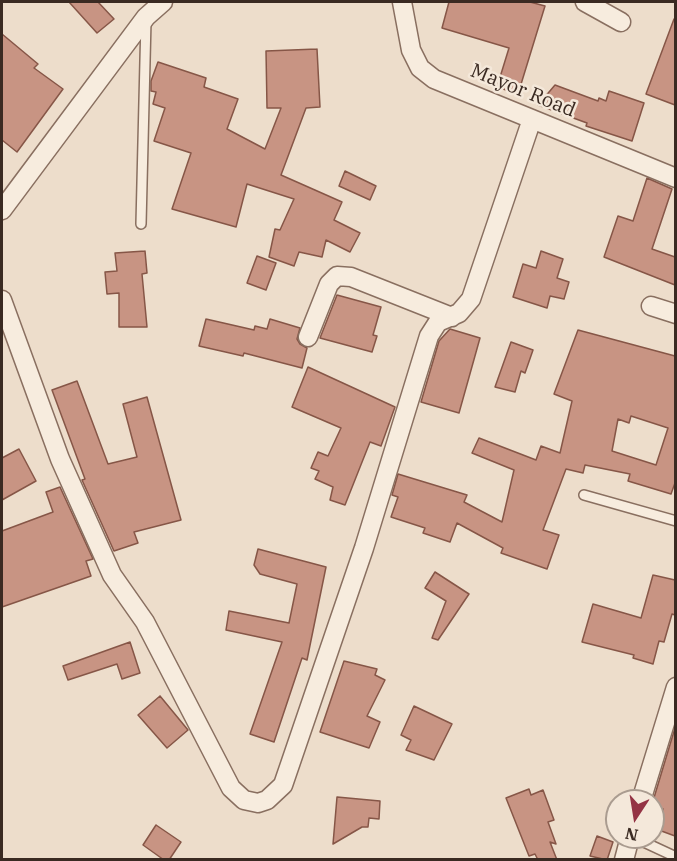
<!DOCTYPE html>
<html>
<head>
<meta charset="utf-8">
<style>
	body { margin:0 }
	#map { position:relative; width:677px; height:861px; overflow:hidden; background:#edddcb; font-family:"IBM Plex Serif",serif }
	canvas { display:block }
	.frame { position:absolute; inset:0; border:3px solid #3a2a22; pointer-events:none }
	.north { position:absolute; left:605px; top:789px; width:60px; height:60px; box-sizing:border-box; background:#f4e8da; border:2px solid #aa9c90; border-radius:50%; rotate:192deg; font-size:16px; font-weight:700; line-height:24px; text-align:center; color:#3a2a22 }
	.north::after { content:''; display:block; margin:auto; width:21px; height:27px; background:#943344; clip-path:polygon(50% 0,100% 100%,50% 72%,0 100%) }
</style>
</head>
<body>
<div id="map">
<canvas width="677" height="861"></canvas>
<div class="frame"></div>
<div class="north">N</div>
</div>
<script>
const context = document.querySelector('canvas').getContext('2d');
context.lineJoin = 'round';
function fill(path, color) {
  context.fillStyle = color;
  context.fill(path, 'evenodd');
}
function poly(rows) {
  const path = new Path2D();
  for (const r of rows) {
    path.moveTo(r[0], r[1]);
    for (let i = 2; i < r.length; i += 2) path.lineTo(r[i], r[i + 1]);
  }
  return path;
}
function stroke(path, color, width, dash) {
  context.strokeStyle = color;
  context.lineWidth = width;
  context.lineCap = dash ? 'butt' : 'round';
  context.setLineDash(dash || []);
  context.stroke(path);
}
function drawText(font, color, halo, rows, align = 'center') {
  context.font = font + ' "IBM Plex Serif",serif';
  context.lineWidth = 5;
  context.setLineDash([]);
  context.textBaseline = 'middle';
  context.strokeStyle = halo;
  context.fillStyle = color;
  for (const [text, x, y, turn = 0] of rows) {
    context.save();
    context.translate(x, y);
    context.rotate((+turn || 0) * Math.PI / 180);
    context.textAlign = isNaN(turn) ? turn : align;
    if (halo) context.strokeText(text, 0, 0);
    context.fillText(text, 0, 0);
    context.restore();
  }
}
const building = poly([
	[69,2,98,2,114,19,97,33,69,2],
	[449,2,530,2,545,6,518,94,497,87,509,48,442,28,449,2],
	[674,19,675,19,675,105,646,94,674,19],
	[2,34,38,64,34,68,63,89,17,152,2,140,2,34],
	[317,49,320,107,306,108,281,175,342,202,334,220,360,233,350,252,326,240,322,257,299,252,294,266,269,257,275,229,280,230,294,199,247,184,236,227,172,209,191,153,154,141,165,108,153,104,156,92,151,91,151,81,158,62,206,78,204,87,238,99,227,129,265,149,281,108,267,108,266,51,317,49],
	[555,85,598,101,599,98,606,101,609,91,644,103,632,141,586,126,587,123,538,105,555,85],
	[345,171,376,186,370,200,339,186,345,171],
	[647,178,672,189,652,249,675,257,675,285,604,257,618,216,633,221,647,178],
	[145,251,147,273,142,274,147,327,119,327,119,293,107,294,105,272,117,271,115,253,145,251],
	[541,251,563,259,557,278,569,282,564,299,550,296,547,308,513,297,523,264,536,268,541,251],
	[257,256,276,263,266,290,247,283,257,256],
	[337,295,381,307,373,335,377,336,372,352,320,338,337,295],
	[206,319,254,330,255,326,267,329,270,319,300,328,297,339,300,344,307,348,302,368,244,353,243,356,199,346,206,319],
	[450,329,480,338,459,413,421,402,439,341,450,329],
	[578,330,675,356,675,483,671,494,628,481,630,474,585,465,583,473,566,469,543,530,559,535,547,569,501,553,503,548,457,523,450,542,423,533,425,528,391,517,398,497,392,495,398,474,467,495,464,502,502,522,514,470,472,453,479,438,536,460,541,446,560,453,572,401,554,394,578,330],
	[631,416,668,428,656,465,612,451,618,419,629,423,631,416],
	[511,342,533,350,525,373,521,371,515,392,495,387,511,342],
	[308,367,395,407,381,446,370,442,345,505,330,500,333,487,315,479,319,471,311,468,318,452,328,456,341,428,292,407,308,367],
	[77,381,108,464,137,457,123,404,147,397,181,520,134,532,138,543,114,551,82,480,85,479,52,390,77,381],
	[19,449,36,481,2,500,2,458,19,449],
	[60,487,93,559,86,561,91,576,2,607,2,531,53,512,46,492,60,487],
	[258,549,326,567,307,660,302,658,274,742,250,734,282,642,226,630,229,611,289,623,297,584,260,574,254,565,258,549],
	[435,572,469,594,438,640,432,638,446,601,425,588,435,572],
	[653,575,675,580,675,615,672,614,664,642,659,641,653,664,633,658,634,655,582,642,593,604,641,618,653,575],
	[130,642,140,673,122,679,117,664,68,680,63,666,130,642],
	[344,661,377,669,375,675,385,680,367,716,380,722,369,748,320,732,344,661],
	[160,696,188,730,167,748,138,715,160,696],
	[414,706,452,724,434,760,406,750,411,740,401,735,414,706],
	[675,728,675,836,656,829,663,809,653,806,653,801,675,728],
	[529,789,531,795,543,790,554,820,548,822,556,844,550,842,557,860,538,860,535,854,529,856,506,798,529,789],
	[337,797,380,801,379,819,369,818,368,827,362,827,333,844,337,797],
	[156,825,181,842,169,860,164,860,143,845,156,825],
	[597,836,613,842,607,860,590,856,597,836]
]);
fill(building, '#c89483');
stroke(building, '#865647', 1.5);
const lane = poly([
	[141,224,146,20],
	[584,495,676,521],
	[633,837,676,857]
]);
const street = poly([
	[402,2,411,50,420,68,434,79,676,178],
	[585,2,621,22],
	[2,210,146,17,163,2],
	[2,300,60,459,112,575,145,622,231,788,244,800,258,803,267,800,283,785,364,548,429,336,438,322,459,313,471,299,532,119],
	[651,306,676,314],
	[308,337,329,284,337,276,351,277,452,317],
	[641,801,676,687],
	[624,860,630,837]
]);
stroke(lane, '#896f60', 12);
stroke(street, '#896f60', 21);
stroke(lane, '#f7ecde', 9);
stroke(street, '#f7ecde', 18);
drawText('20px', '#3a2a22', '#f4e8da', [
	["Mayor Road",523,91,22]
]);
</script>
</body>
</html>
